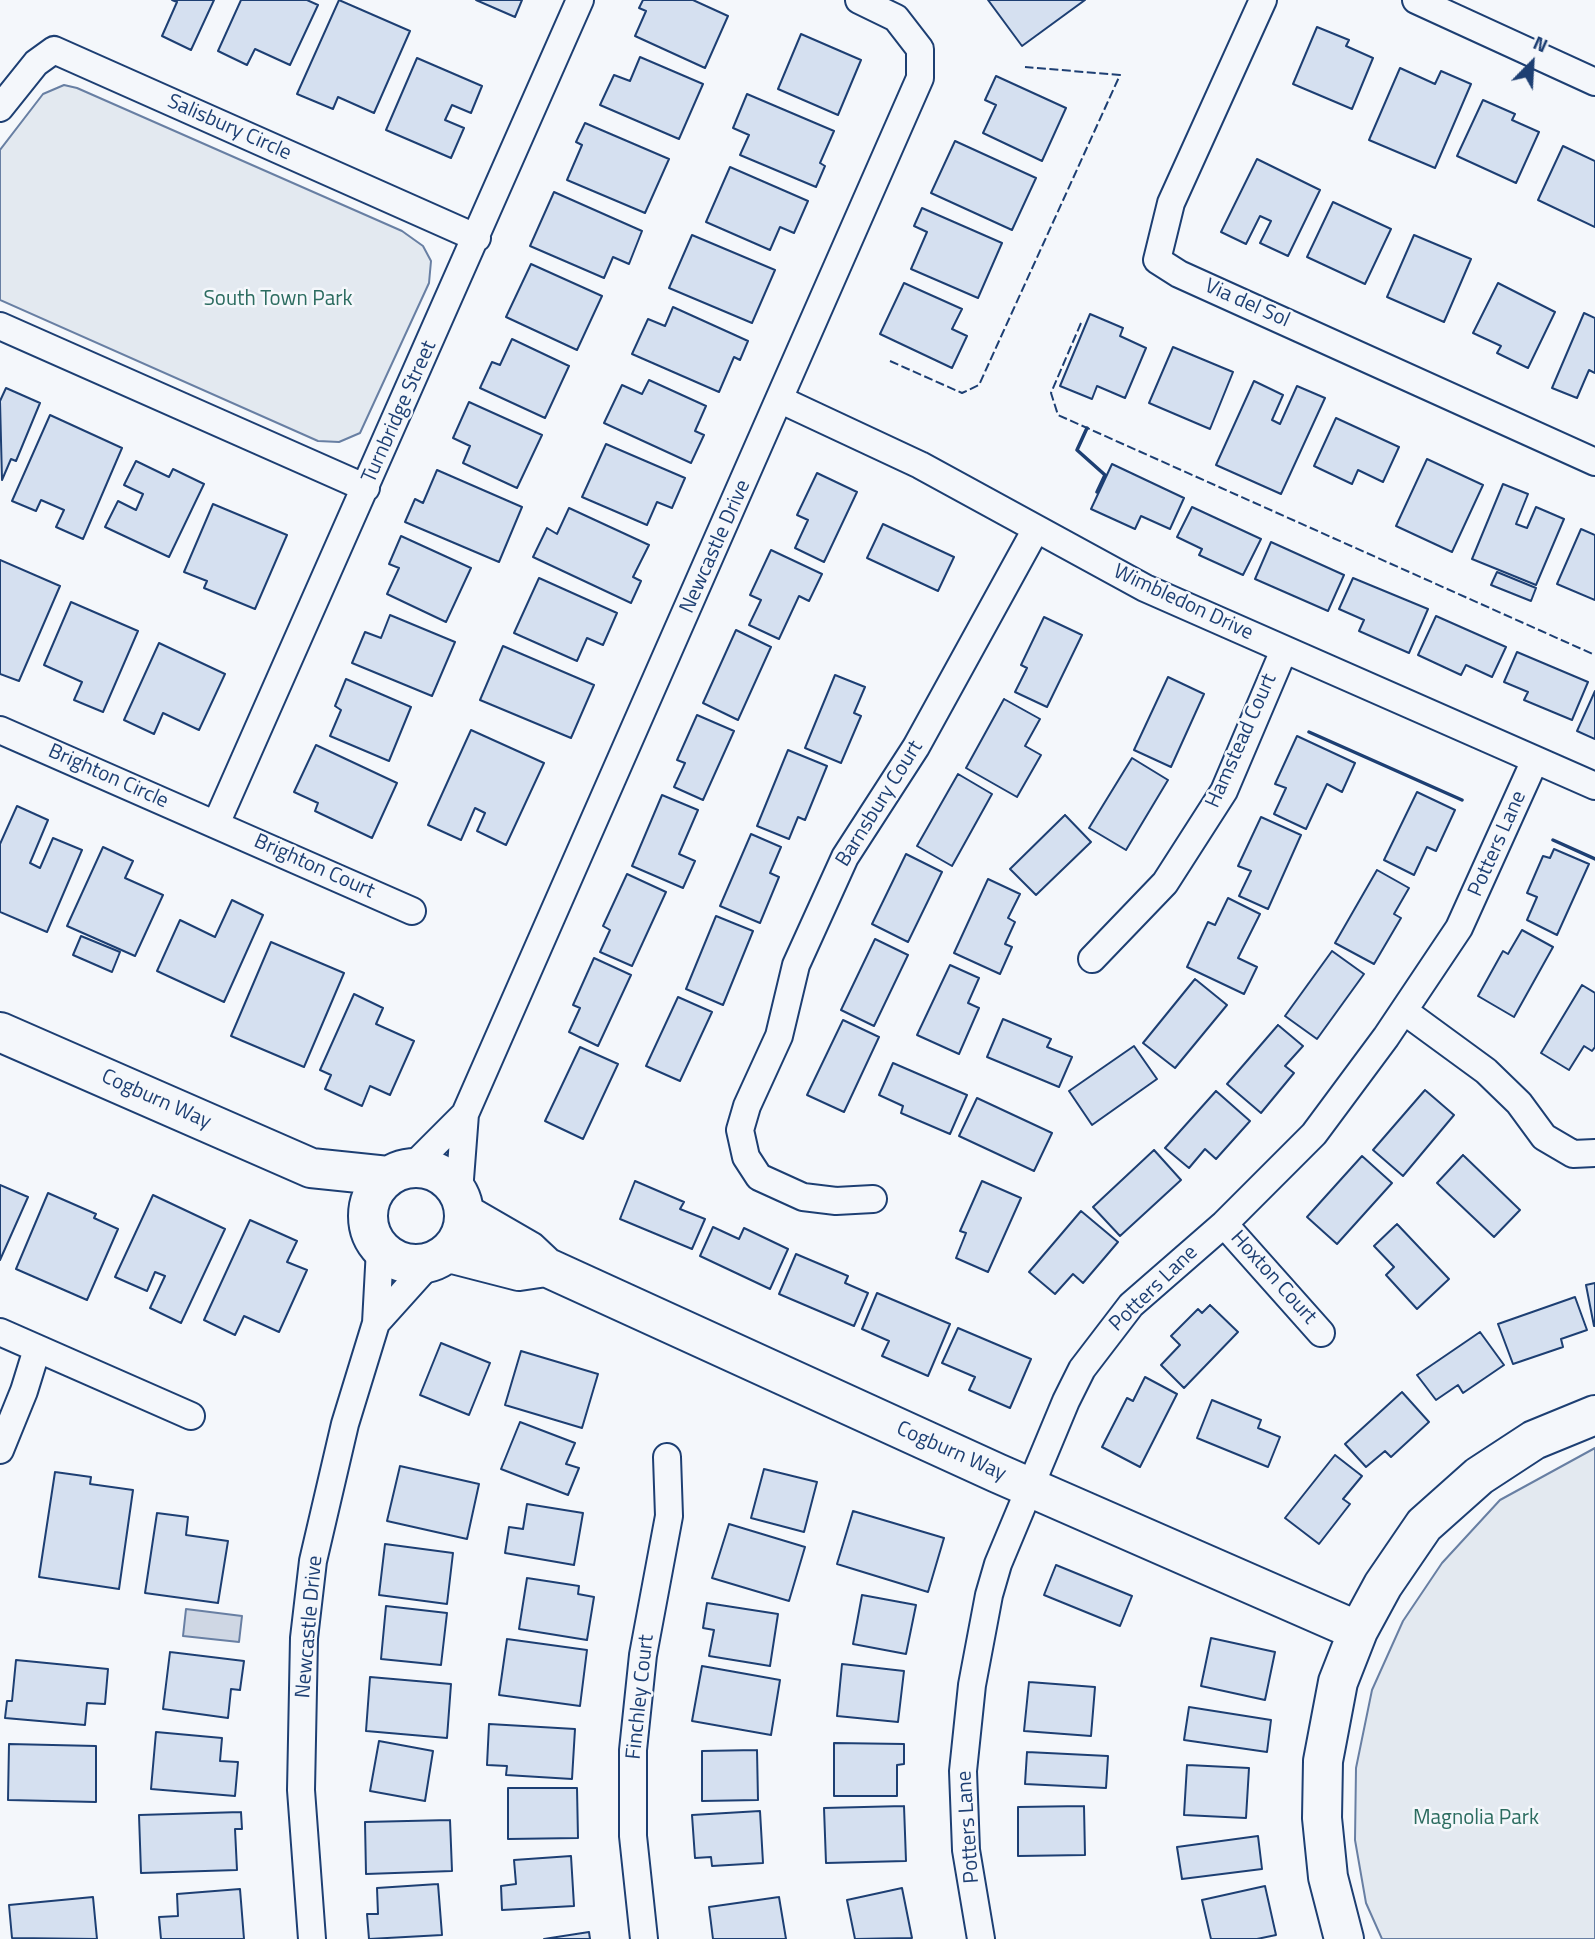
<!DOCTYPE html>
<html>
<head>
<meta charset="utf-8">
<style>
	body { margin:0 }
	#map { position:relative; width:1595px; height:1939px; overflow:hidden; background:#f4f7fb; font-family:"Titillium Web",sans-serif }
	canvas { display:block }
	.north { position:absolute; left:1497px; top:28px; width:70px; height:70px; -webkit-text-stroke:5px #f4f7fb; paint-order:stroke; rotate:24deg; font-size:19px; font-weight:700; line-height:28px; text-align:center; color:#1d3f73 }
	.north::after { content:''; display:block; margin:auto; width:24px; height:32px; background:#1d3f73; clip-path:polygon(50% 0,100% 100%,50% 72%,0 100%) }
</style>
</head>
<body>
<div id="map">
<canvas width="1595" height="1939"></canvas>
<div class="north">N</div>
</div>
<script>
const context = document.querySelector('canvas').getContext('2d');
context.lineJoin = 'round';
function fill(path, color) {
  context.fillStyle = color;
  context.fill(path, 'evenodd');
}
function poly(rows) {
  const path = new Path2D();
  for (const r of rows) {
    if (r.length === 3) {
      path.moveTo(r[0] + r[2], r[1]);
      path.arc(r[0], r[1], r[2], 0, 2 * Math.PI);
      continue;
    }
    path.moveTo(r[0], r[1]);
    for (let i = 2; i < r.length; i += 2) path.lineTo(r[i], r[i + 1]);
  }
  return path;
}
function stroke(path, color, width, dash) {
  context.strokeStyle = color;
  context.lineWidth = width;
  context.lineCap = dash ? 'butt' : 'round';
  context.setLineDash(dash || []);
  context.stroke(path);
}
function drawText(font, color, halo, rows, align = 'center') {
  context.font = font + ' "Titillium Web",sans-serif';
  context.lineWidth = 5;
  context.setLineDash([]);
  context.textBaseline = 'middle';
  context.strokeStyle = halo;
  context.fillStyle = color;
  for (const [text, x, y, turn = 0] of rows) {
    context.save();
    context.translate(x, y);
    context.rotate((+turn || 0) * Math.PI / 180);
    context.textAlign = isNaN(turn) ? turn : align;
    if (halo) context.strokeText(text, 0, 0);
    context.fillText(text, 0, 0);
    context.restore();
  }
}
const green = poly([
	[64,85,77,88,402,231,423,246,431,261,429,283,360,433,339,442,318,441,0,300,0,150,43,94,64,85],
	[1595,1448,1595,1939,1382,1939,1366,1903,1355,1840,1356,1768,1372,1690,1403,1621,1442,1563,1500,1500,1595,1448]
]);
fill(green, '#e3e9f0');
stroke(green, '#687fa3', 2);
const water = poly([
	[186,1609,242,1616,239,1642,183,1636,186,1609]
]);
fill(water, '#cfd7e4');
stroke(water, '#687fa3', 2);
const building = poly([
	[172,0,214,0,191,50,162,36,177,2,172,0],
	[241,0,307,0,318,5,290,65,255,49,247,65,218,51,241,0],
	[339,0,410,31,374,113,338,97,333,109,297,94,339,0],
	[476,0,522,0,515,17,476,0],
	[643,0,693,0,728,16,705,68,635,36,646,11,639,8,643,0],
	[988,0,1085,0,1022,46,988,0],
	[1317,27,1349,40,1346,46,1373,58,1352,109,1293,84,1317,27],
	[801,34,861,60,838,115,778,89,801,34],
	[640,57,703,84,679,139,600,105,614,75,630,81,640,57],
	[417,58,482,86,471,113,452,105,445,120,464,128,451,158,386,130,417,58],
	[1400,68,1435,84,1441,71,1471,84,1435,168,1369,140,1400,68],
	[996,76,1066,108,1042,161,983,133,996,105,985,100,996,76],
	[747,94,834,131,820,163,825,166,816,187,740,155,749,135,733,128,747,94],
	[1483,100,1515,114,1512,120,1539,132,1516,183,1457,156,1483,100],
	[585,123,669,159,645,213,567,180,582,145,576,142,585,123],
	[955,141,1036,178,1012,230,931,193,955,141],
	[1563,146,1595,161,1595,227,1538,200,1563,146],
	[1257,159,1320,190,1288,256,1260,243,1271,221,1260,216,1246,244,1221,232,1257,159],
	[730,167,808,201,794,233,780,227,770,250,706,222,730,167],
	[554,192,642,231,629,264,613,257,604,278,530,246,554,192],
	[1333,202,1391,229,1365,284,1307,257,1333,202],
	[922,208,1002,243,978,298,911,269,927,232,914,226,922,208],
	[692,235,775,270,752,323,669,288,692,235],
	[1414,235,1471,259,1444,322,1387,297,1414,235],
	[531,264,602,296,577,350,506,317,531,264],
	[904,283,962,309,952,329,967,336,952,368,880,334,904,283],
	[1498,283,1555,312,1528,368,1497,353,1501,346,1473,333,1498,283],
	[673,307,748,341,740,360,734,357,719,392,632,354,648,319,665,326,673,307],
	[1584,313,1595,318,1595,373,1589,370,1577,398,1552,388,1584,313],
	[1090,314,1123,328,1120,336,1146,348,1125,398,1097,386,1092,399,1060,386,1090,314],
	[512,339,569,366,545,418,480,388,492,362,500,365,512,339],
	[1173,347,1233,372,1210,429,1149,403,1173,347],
	[649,380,706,406,695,431,704,435,691,463,604,423,622,385,642,394,649,380],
	[1254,381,1283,395,1272,420,1280,424,1297,386,1325,398,1281,494,1216,465,1254,381],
	[6,388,40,403,16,461,11,459,2,480,0,401,6,388],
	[469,402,542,435,517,488,463,463,470,446,453,438,469,402],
	[50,415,122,448,83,539,56,527,64,510,41,500,36,511,12,501,50,415],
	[1336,418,1399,447,1383,482,1358,470,1352,484,1314,466,1336,418],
	[606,444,685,478,672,508,657,502,647,525,582,497,606,444],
	[1427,459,1483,485,1452,552,1396,526,1427,459],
	[136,461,169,477,173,469,204,484,169,557,105,527,118,501,136,510,143,494,124,485,136,461],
	[1112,464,1184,498,1170,529,1141,516,1135,529,1091,509,1112,464],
	[437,470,522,507,499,562,405,522,415,499,423,503,437,470],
	[817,473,857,492,824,562,795,548,808,520,797,515,817,473],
	[1503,484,1528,494,1516,524,1527,528,1536,507,1564,519,1536,585,1472,559,1503,484],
	[213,504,287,535,255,609,204,588,207,581,184,572,213,504],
	[1192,507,1261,539,1243,575,1199,555,1202,549,1177,537,1192,507],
	[569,508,649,545,633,577,641,581,631,603,533,557,547,528,557,534,569,508],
	[883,524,954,557,938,591,867,558,883,524],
	[1581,529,1595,535,1595,600,1557,584,1581,529],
	[401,536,471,568,446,622,387,594,399,568,389,564,401,536],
	[1271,542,1344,575,1328,611,1255,579,1271,542],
	[771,550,822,574,809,601,799,596,779,639,749,625,761,600,750,595,771,550],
	[0,560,60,586,19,681,0,674,0,560],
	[1497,572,1536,588,1531,601,1491,585,1497,572],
	[539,578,617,613,603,645,587,638,577,661,514,633,539,578],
	[1353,578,1428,609,1409,653,1359,631,1364,620,1339,609,1353,578],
	[71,602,138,631,103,712,74,700,82,682,44,665,71,602],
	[390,615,455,642,432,696,352,663,365,632,381,638,390,615],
	[1436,616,1506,647,1492,677,1466,665,1461,675,1418,655,1436,616],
	[1044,617,1082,635,1047,707,1015,692,1027,668,1021,665,1044,617],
	[736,630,771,647,738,720,703,703,736,630],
	[159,643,225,674,199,730,163,713,154,734,124,720,159,643],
	[503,646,594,685,571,738,480,700,503,646],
	[1517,652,1588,682,1572,720,1524,700,1528,692,1504,682,1517,652],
	[835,675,865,687,854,713,861,716,841,763,805,748,835,675],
	[1168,677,1204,694,1171,767,1134,750,1168,677],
	[346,679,411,707,389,761,330,736,341,710,335,706,346,679],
	[1595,691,1595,739,1577,731,1595,691],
	[1004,699,1040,719,1025,746,1041,755,1017,797,966,768,1004,699],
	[697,715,734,731,703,800,674,787,685,763,677,760,697,715],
	[471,730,544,763,506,845,477,831,485,813,475,808,461,840,428,825,471,730],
	[1297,736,1355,763,1342,792,1327,784,1306,829,1274,814,1286,788,1275,784,1297,736],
	[316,745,397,783,372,838,315,811,318,803,294,792,316,745],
	[788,750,827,766,805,820,798,817,789,839,757,826,788,750],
	[1132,758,1168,780,1126,850,1089,828,1132,758],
	[958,774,992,794,952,866,917,846,958,774],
	[1417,792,1455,810,1436,851,1427,847,1414,875,1384,860,1417,792],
	[662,795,698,810,679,854,695,861,683,888,632,866,662,795],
	[17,806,48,820,30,863,40,868,53,838,82,850,47,932,0,912,0,844,17,806],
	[1065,815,1091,842,1036,895,1010,869,1065,815],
	[1261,817,1301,835,1268,909,1239,896,1251,871,1238,866,1261,817],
	[751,834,781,847,770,873,779,877,760,923,720,906,751,834],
	[103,847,133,861,125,878,163,895,135,956,67,926,103,847],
	[1554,849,1589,864,1557,935,1527,920,1537,897,1527,893,1543,856,1550,858,1554,849],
	[906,854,942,872,908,942,872,924,906,854],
	[1377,870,1409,888,1394,914,1401,918,1374,964,1335,943,1377,870],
	[627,874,666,892,632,966,600,952,610,930,603,926,627,874],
	[988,879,1020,894,1008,918,1015,922,1005,944,1012,947,1000,974,954,953,988,879],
	[1228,898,1260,914,1238,958,1257,967,1244,994,1187,967,1208,922,1215,925,1228,898],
	[232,900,263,915,224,1002,157,971,180,920,215,937,232,900],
	[716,916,753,931,723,1005,686,989,716,916],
	[1522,930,1553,947,1514,1017,1478,996,1503,951,1508,954,1522,930],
	[81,936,120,952,112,972,73,955,81,936],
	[875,939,908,955,874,1026,841,1010,875,939],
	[271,942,344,973,304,1067,231,1036,271,942],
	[1332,951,1364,974,1317,1039,1285,1016,1332,951],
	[594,958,631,975,598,1046,569,1032,580,1008,573,1005,594,958],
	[950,965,979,978,968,1003,979,1008,959,1054,917,1035,950,965],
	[1195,979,1227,1005,1175,1068,1143,1043,1195,979],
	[1582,985,1595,993,1595,1047,1592,1051,1584,1046,1569,1070,1541,1053,1582,985],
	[354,994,383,1008,376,1024,414,1041,390,1095,370,1086,362,1106,325,1089,331,1075,320,1070,354,994],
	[678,997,712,1012,680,1081,646,1066,678,997],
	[1003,1019,1051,1039,1047,1047,1072,1057,1059,1087,987,1057,1003,1019],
	[843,1020,879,1037,844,1112,807,1095,843,1020],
	[1278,1025,1303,1046,1285,1066,1294,1073,1261,1113,1227,1084,1278,1025],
	[1134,1046,1157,1079,1092,1125,1069,1091,1134,1046],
	[580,1047,618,1064,583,1139,545,1121,580,1047],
	[893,1063,967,1095,950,1134,901,1113,903,1106,879,1095,893,1063],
	[1425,1090,1454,1115,1403,1176,1373,1150,1425,1090],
	[1216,1091,1250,1121,1216,1159,1205,1149,1189,1168,1165,1148,1216,1091],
	[977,1098,1052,1133,1034,1171,959,1136,977,1098],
	[1154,1150,1181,1180,1120,1236,1093,1207,1154,1150],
	[1463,1155,1520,1210,1494,1237,1437,1183,1463,1155],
	[1362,1156,1392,1183,1337,1244,1307,1217,1362,1156],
	[635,1181,684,1202,680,1209,705,1219,692,1249,620,1219,635,1181],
	[982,1181,1021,1198,988,1272,956,1258,966,1233,960,1231,982,1181],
	[0,1185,28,1197,0,1260,0,1185],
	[48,1193,96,1214,94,1218,118,1229,87,1300,16,1269,48,1193],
	[153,1195,225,1229,181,1323,150,1308,165,1276,155,1272,147,1291,115,1277,153,1195],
	[1081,1211,1118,1242,1083,1283,1073,1274,1055,1294,1029,1272,1081,1211],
	[250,1220,297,1241,287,1262,307,1270,279,1332,244,1316,235,1335,204,1320,250,1220],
	[1397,1224,1449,1279,1417,1309,1386,1275,1394,1267,1374,1246,1397,1224],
	[713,1227,739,1239,744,1228,788,1249,770,1289,700,1256,713,1227],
	[796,1254,848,1276,845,1283,868,1293,854,1326,779,1294,796,1254],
	[1595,1283,1595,1326,1594,1326,1586,1285,1595,1283],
	[877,1293,950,1324,928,1376,882,1356,889,1341,862,1329,877,1293],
	[1575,1297,1587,1330,1561,1339,1563,1347,1513,1364,1498,1324,1575,1297],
	[1210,1305,1238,1332,1184,1388,1161,1365,1180,1345,1171,1336,1198,1309,1202,1313,1210,1305],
	[958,1328,1031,1359,1010,1408,969,1390,975,1377,942,1363,958,1328],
	[1480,1332,1504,1365,1463,1393,1458,1385,1436,1400,1417,1375,1480,1332],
	[441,1343,490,1363,469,1415,420,1395,441,1343],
	[521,1351,598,1374,582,1428,505,1405,521,1351],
	[1145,1377,1177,1394,1140,1467,1102,1447,1127,1398,1133,1401,1145,1377],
	[1402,1392,1429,1422,1391,1457,1385,1451,1366,1467,1345,1444,1402,1392],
	[1212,1400,1261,1420,1258,1428,1280,1437,1268,1467,1197,1438,1212,1400],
	[520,1422,575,1443,566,1464,579,1468,568,1495,501,1469,520,1422],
	[1335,1455,1362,1476,1343,1499,1350,1504,1319,1544,1285,1518,1335,1455],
	[400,1466,479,1484,467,1539,387,1521,400,1466],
	[764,1469,817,1482,804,1532,751,1518,764,1469],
	[55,1472,91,1477,90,1484,133,1490,119,1589,39,1577,55,1472],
	[527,1504,583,1513,574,1565,505,1553,509,1527,523,1529,527,1504],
	[853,1511,944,1538,928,1592,837,1564,853,1511],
	[157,1513,188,1517,186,1535,228,1541,218,1603,145,1593,157,1513],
	[729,1524,805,1547,789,1601,712,1578,729,1524],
	[385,1544,453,1553,447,1604,379,1595,385,1544],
	[1056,1565,1132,1596,1120,1626,1044,1595,1056,1565],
	[527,1578,579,1586,578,1594,594,1597,587,1640,519,1629,527,1578],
	[862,1595,916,1605,906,1654,853,1644,862,1595],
	[707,1603,778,1614,770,1666,709,1656,714,1630,703,1628,707,1603],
	[386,1606,447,1613,441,1665,381,1659,386,1606],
	[1211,1638,1275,1652,1265,1700,1201,1686,1211,1638],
	[507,1639,587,1650,580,1706,499,1695,507,1639],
	[170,1652,244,1661,240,1690,231,1689,228,1718,163,1709,170,1652],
	[16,1660,108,1669,105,1704,87,1703,85,1725,5,1718,7,1701,12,1701,16,1660],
	[842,1664,904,1671,898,1722,837,1716,842,1664],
	[702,1666,780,1680,771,1735,692,1721,702,1666],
	[370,1677,451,1684,447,1738,366,1731,370,1677],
	[1029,1682,1095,1687,1091,1736,1024,1731,1029,1682],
	[1189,1707,1271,1720,1267,1752,1184,1740,1189,1707],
	[489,1724,575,1729,572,1779,506,1775,507,1766,487,1765,489,1724],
	[156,1732,222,1738,220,1761,238,1762,235,1796,151,1789,156,1732],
	[379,1741,433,1751,425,1801,370,1791,379,1741],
	[834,1743,904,1744,904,1764,897,1765,897,1796,834,1796,834,1743],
	[9,1744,96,1746,96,1802,8,1800,9,1744],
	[757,1750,758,1800,702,1801,702,1751,757,1750],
	[1027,1752,1108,1756,1106,1788,1025,1784,1027,1752],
	[1187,1765,1249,1768,1246,1818,1184,1815,1187,1765],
	[508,1788,577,1788,578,1838,508,1839,508,1788],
	[904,1806,906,1861,826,1863,824,1808,904,1806],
	[1084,1806,1085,1855,1018,1856,1018,1807,1084,1806],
	[760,1811,763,1863,712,1866,711,1857,695,1858,692,1815,760,1811],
	[241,1812,242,1829,235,1829,237,1870,141,1873,139,1815,241,1812],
	[450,1820,452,1871,366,1874,365,1822,450,1820],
	[1258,1836,1262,1869,1182,1879,1177,1847,1258,1836],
	[571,1856,574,1906,502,1910,501,1886,516,1884,514,1860,571,1856],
	[438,1884,442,1935,369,1939,367,1914,378,1914,377,1888,438,1884],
	[1265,1886,1276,1935,1257,1939,1211,1939,1202,1900,1265,1886],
	[902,1888,912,1938,855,1939,847,1900,902,1888],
	[240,1889,244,1939,161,1939,159,1917,178,1916,177,1894,240,1889],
	[93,1897,97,1939,12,1938,9,1905,93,1897],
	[779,1897,786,1939,713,1939,709,1907,779,1897],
	[589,1932,590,1939,544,1939,589,1932]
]);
fill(building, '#d5e0f0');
stroke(building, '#1d3f73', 2);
const street = poly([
	[1263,0,1171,203,1157,260,1179,274,1595,462],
	[1416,0,1595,82],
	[0,108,36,63,54,50,477,238],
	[0,326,366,488],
	[781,400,920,465,1145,588,1595,786],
	[0,730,412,911],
	[216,824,580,0],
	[1092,959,1165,883,1224,791,1284,650],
	[1404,1011,1486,1071,1519,1103,1544,1137,1573,1154,1595,1153],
	[413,1166,465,1114],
	[459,1192,465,1114,920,78,920,49,896,18,859,0],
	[873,1199,836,1201,803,1197,759,1177,746,1157,740,1130,747,1106,779,1036,796,965,845,857,916,747,1036,529],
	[1224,1224,1321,1333],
	[376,1323,430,1263],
	[0,1332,191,1416],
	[0,1450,24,1391,37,1349],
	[312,1939,301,1790,304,1638,313,1561,345,1424,376,1323,380,1249],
	[644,1939,633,1836,633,1750,643,1655,669,1516,667,1457],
	[981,1939,966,1850,963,1771,972,1685,989,1595,998,1564,1066,1401,1082,1369,1131,1305,1224,1224,1314,1134,1386,1037,1459,928,1535,760]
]);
const secondary = poly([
	[0,1032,311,1168,388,1176],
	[416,1216,48],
	[465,1214,529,1251,546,1267,997,1473,1358,1631],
	[449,1253,519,1271,546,1267],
	[1344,1939,1328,1877,1322,1818,1323,1761,1338,1682,1358,1631,1383,1585,1424,1525,1479,1476,1534,1440,1595,1415]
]);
stroke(street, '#1d3f73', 30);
stroke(secondary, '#1d3f73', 42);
stroke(street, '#f4f7fb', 26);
stroke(secondary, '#f4f7fb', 38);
stroke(poly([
	[1081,323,1051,393,1058,415,1595,655],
	[890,361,962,393,979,385,1120,75,1025,67]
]), '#1d3f73', 2, [9, 3.5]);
stroke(poly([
	[1087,428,1077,450,1105,475,1097,492],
	[1309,732,1462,800],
	[1553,840,1595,859]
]), '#1d3f73', 3.5);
drawText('21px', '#1d3f73', '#f4f7fb', [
	["Salisbury Circle",229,128,24],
	["Via del Sol",1247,304,24],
	["Turnbridge Street",400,412,-66],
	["Newcastle Drive",716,547,-66],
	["Wimbledon Drive",1183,603,25],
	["Hamstead Court",1242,741,-66],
	["Brighton Circle",108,777,24],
	["Barnsbury Court",880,804,-58],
	["Potters Lane",1498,844,-66],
	["Brighton Court",314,867,24],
	["Cogburn Way",156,1100,24],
	["Hoxton Court",1273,1278,48],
	["Potters Lane",1154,1289,-44],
	["Cogburn Way",951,1452,24],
	["Newcastle Drive",310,1627,-85],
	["Finchley Court",641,1697,-84],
	["Potters Lane",969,1827,-94]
]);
drawText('21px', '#2c6c60', '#f4f7fb', [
	["South Town Park",278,300],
	["Magnolia Park",1476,1819]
]);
</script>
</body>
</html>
